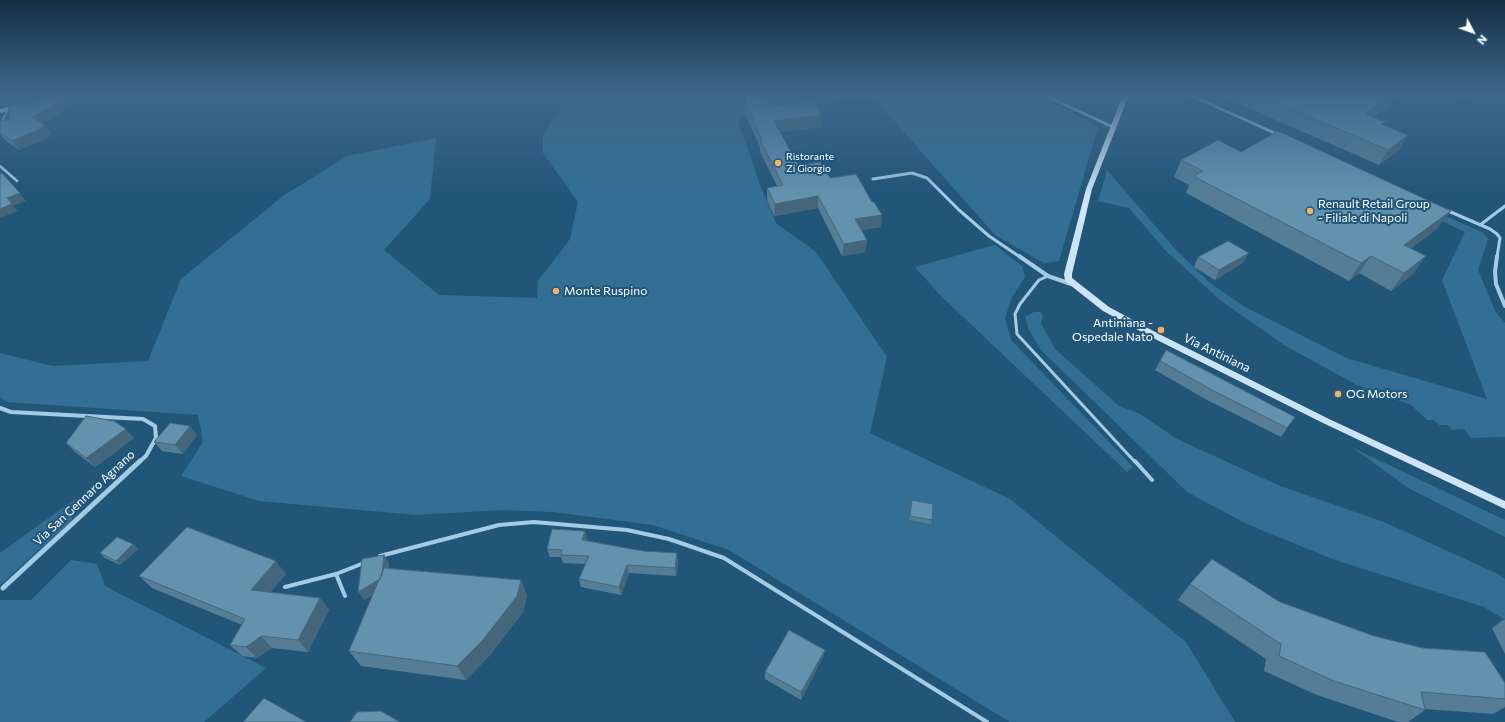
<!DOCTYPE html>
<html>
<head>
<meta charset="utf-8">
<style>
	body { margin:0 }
	#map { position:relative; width:1505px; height:722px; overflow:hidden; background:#225679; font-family:Commissioner,sans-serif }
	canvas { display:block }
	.north { position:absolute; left:1453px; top:12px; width:40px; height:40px; -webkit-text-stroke:3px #225679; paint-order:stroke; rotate:131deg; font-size:11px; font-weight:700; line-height:16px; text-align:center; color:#fff }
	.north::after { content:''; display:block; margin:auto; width:14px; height:18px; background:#fff; clip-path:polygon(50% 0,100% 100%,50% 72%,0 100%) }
</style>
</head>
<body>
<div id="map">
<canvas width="1505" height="722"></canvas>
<div class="north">N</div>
</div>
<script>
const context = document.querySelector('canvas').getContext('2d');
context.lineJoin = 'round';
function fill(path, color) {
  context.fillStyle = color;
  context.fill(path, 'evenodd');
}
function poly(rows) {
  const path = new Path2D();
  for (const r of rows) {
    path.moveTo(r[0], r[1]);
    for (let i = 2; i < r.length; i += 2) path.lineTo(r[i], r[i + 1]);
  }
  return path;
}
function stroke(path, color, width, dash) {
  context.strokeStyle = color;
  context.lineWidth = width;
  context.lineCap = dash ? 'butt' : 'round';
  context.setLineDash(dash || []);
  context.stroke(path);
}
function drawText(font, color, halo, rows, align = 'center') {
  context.font = font + ' Commissioner,sans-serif';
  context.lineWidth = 4;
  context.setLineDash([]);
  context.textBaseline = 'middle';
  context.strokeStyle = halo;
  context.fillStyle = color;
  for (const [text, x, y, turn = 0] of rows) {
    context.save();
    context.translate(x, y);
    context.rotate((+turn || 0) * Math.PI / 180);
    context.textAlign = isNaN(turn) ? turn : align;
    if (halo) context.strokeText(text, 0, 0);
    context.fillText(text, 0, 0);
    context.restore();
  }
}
fill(poly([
	[569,95,1040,95,1098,127,1059,261,1044,263,995,235,872,96,737,117,760,185,776,223,816,252,887,357,870,433,1010,499,1186,642,1235,722,1010,722,729,550,653,525,553,512,502,510,416,515,259,501,181,476,203,442,198,415,7,402,0,397,0,353,53,366,148,361,181,279,283,196,347,156,436,138,430,199,384,250,439,295,537,298,538,281,570,239,578,202,543,153,543,135],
	[1107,170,1175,249,1210,283,1245,307,1346,358,1487,399,1442,280,1465,232,1400,201,1404,198,1484,233,1488,239,1478,270,1495,311,1505,323,1505,437,1471,438,1464,429,1452,430,1448,425,1439,425,1434,420,1427,420,1411,405,1357,385,1284,345,1220,300,1165,250,1129,208,1098,201],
	[995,245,1022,266,1025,277,1012,297,1005,318,1011,340,1133,467,1127,472,941,296,915,267],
	[1034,312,1041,312,1043,317,1041,323,1055,349,1119,406,1140,414,1177,439,1280,486,1384,522,1498,574,1505,579,1505,620,1484,607,1335,560,1247,524,1187,492,1040,349,1029,330,1025,317],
	[1353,448,1505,520,1505,537,1410,489],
	[75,499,72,520,0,585,0,553],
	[71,560,97,564,105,586,266,668,204,722,0,722,0,600,31,600]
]), '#336f95');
stroke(poly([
	[0,125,8,109],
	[0,166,17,181]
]), '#a4cbe4', 2.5);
stroke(poly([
	[1048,276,1039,280,1020,304,1015,314,1017,334,1135,462]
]), '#a4cbe4', 3);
stroke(poly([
	[1135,461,1152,480],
	[380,556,499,525,534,522,627,530,669,539,724,558,987,722],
	[285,587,336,574],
	[345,596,336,574,364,563]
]), '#a4cbe4', 4);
stroke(poly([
	[1044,95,1113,127],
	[1190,95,1279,135],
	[873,179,912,173,927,178,959,210,989,236,1020,257],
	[1446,210,1490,229,1497,234,1500,238,1497,257],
	[1480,225,1505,206]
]), '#a4cbe4', 3);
stroke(poly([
	[1019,256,1048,276,1071,284],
	[1497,256,1495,272,1496,284,1505,306],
	[0,408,11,412,143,419,155,426,156,438,146,456,139,462]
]), '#a4cbe4', 4);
stroke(poly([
	[3,588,140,461]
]), '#a4cbe4', 5);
fill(poly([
	[1123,95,1129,95,1092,189,1072,274,1072,278,1109,307,1157,333,1329,419,1505,501,1505,509,1323,423,1151,337,1103,311,1065,281,1064,274,1086,189,1123,95]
]), '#cde4f4');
fill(poly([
	[21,104,23,105,23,107,0,113,0,109,21,104]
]), '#e4f1fc');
fill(poly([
	[58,95,68,95,72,102,73,106,42,124,51,134,48,135,49,137,19,150,5,140,0,134,0,121,10,119],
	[745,95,768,95,768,106,821,127,780,132,799,166,830,178,881,227,861,230,867,240,865,252,842,256,818,208,774,216,767,200,767,188,777,186,760,152,760,147,745,114],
	[1219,95,1403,95,1373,117,1383,125,1399,150,1379,165],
	[1452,95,1473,95,1466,101],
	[1241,152,1438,228,1410,249,1413,274,1391,291,1359,273,1349,281,1186,193,1189,185,1174,177,1181,160],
	[1198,257,1244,262,1215,280,1194,267],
	[1160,361,1287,428,1281,437,1207,400,1155,370],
	[197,435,183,454,162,451,154,442],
	[134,438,95,467,75,452,66,443],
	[912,500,932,520,931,524,909,520],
	[585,531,587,538,586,540,678,561,676,576,629,573,621,595,581,587,579,579,585,564,563,563,561,557,550,557,547,549],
	[133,544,138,549,120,565,105,558,100,553],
	[384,555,389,563,388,569,521,580,527,596,523,612,490,655,466,680,361,666,349,651,373,595,364,600],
	[286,574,270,592,320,598,329,610,308,652,272,648,257,658,242,656,230,645,242,625,152,588,139,576],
	[1190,584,1280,602,1374,636,1423,648,1505,683,1505,707,1493,714,1425,709,1425,710,1408,722,1398,722,1317,695,1264,671,1266,659,1178,600],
	[1503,620,1505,620,1505,654,1492,628],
	[825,650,823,657,801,700,765,679,765,672]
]), '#557e96');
fill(poly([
	[67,95,72,102,73,106,38,126,32,117],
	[1391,95,1403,95,1357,129,1365,114],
	[1470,95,1473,95,1466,101],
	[821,115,821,127,774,133,774,121],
	[45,125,51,134,48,135,49,137,19,150,12,141],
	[1408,135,1399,150,1379,165,1388,150],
	[20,193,26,201,13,206,18,211,0,218,0,209,7,198],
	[818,196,818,208,774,216,775,204],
	[1451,211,1438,228,1391,263,1404,245],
	[882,215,881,227,854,231,855,219],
	[867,240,865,252,842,256,844,244],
	[1249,253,1244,262,1215,280,1219,270],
	[1371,256,1359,273,1349,281,1361,263],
	[1426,256,1413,274,1391,291,1404,273],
	[190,426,197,435,183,454,175,445],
	[126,429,134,438,95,467,86,458],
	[585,531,587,538,584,547,582,540],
	[133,544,138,549,120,565,116,561],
	[677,553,678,561,676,576,675,568],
	[384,555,389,563,387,586,364,600,358,592],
	[276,561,286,574,262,602,251,590],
	[627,565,629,573,621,595,619,587],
	[521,580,527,596,523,612,490,655,466,680,457,666],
	[320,598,329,610,308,652,298,640],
	[261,636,272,648,257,658,246,647],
	[825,650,823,657,801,700,801,692]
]), '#45667a');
const building = poly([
	[58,95,67,95,68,97,32,117,45,125,41,127,43,128,12,141,0,133,0,121,10,119,8,108,58,95],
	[745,95,768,95,767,107,813,101,821,115,774,121,799,166,820,162,830,178,856,174,872,202,874,202,882,215,855,219,867,240,844,244,818,196,775,204,767,188,783,185,760,140,762,140,745,102,745,95],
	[1259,95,1391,95,1365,114,1385,122,1381,124,1408,135,1388,150,1259,95],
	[1278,131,1451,211,1404,245,1426,256,1404,273,1371,256,1361,263,1193,176,1203,171,1181,160,1218,140,1241,152,1278,131],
	[2,173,20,193,7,198,12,204,0,209,0,174,2,173],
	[1228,241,1249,253,1219,270,1198,257,1228,241],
	[1166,350,1295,417,1287,428,1212,390,1160,361,1166,350],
	[86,416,114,421,126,429,86,458,66,443,86,416],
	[170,423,190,426,175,445,154,442,170,423],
	[912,500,933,504,932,520,910,516,912,500],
	[187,527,276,561,251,590,320,598,298,640,261,636,246,647,230,645,245,619,139,576,187,527],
	[552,529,585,531,582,540,643,551,677,553,675,568,627,565,619,587,579,579,589,556,561,555,562,550,547,549,552,529],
	[117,537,133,544,116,561,100,553,117,537],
	[384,555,382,574,380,579,358,592,362,559,384,555],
	[1212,559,1280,602,1374,636,1423,648,1485,652,1505,683,1505,699,1421,692,1425,710,1334,681,1279,656,1281,644,1190,584,1212,559],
	[384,568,521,580,517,596,483,640,457,666,349,651,384,568],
	[789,630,825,650,801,692,765,672,789,630],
	[264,698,306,722,243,722,264,698],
	[381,711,400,722,350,722,357,712,381,711]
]);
fill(building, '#6392af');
stroke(building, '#45667a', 1);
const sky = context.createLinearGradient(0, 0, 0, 196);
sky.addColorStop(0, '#132f43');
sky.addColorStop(0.48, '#3e688c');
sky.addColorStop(1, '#3e688c00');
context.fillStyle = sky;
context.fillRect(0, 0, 1505, 196);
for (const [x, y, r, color] of [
	[778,163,4,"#f0b267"],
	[1310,211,4,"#f0b267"],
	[556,291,4,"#f0b267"],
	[1161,330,4,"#f0b267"],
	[1338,394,4,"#f0b267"]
]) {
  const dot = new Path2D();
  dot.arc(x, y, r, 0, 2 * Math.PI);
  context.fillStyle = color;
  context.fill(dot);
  stroke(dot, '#225679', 1.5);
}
drawText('10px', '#fff', '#225679', [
	["Ristorante",786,157],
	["Zi Giorgio",786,169]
], 'left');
drawText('12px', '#fff', '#225679', [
	["Renault Retail Group",1318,204],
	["- Filiale di Napoli",1318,218],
	["Monte Ruspino",564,291],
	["Antiniana -",1153,323,"right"],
	["Ospedale Nato",1153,337,"right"],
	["OG Motors",1346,394]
], 'left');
drawText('12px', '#fff', '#225679', [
	["Via Antiniana",1217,353,26],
	["Via San Gennaro Agnano",84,498,-43]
]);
</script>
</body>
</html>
